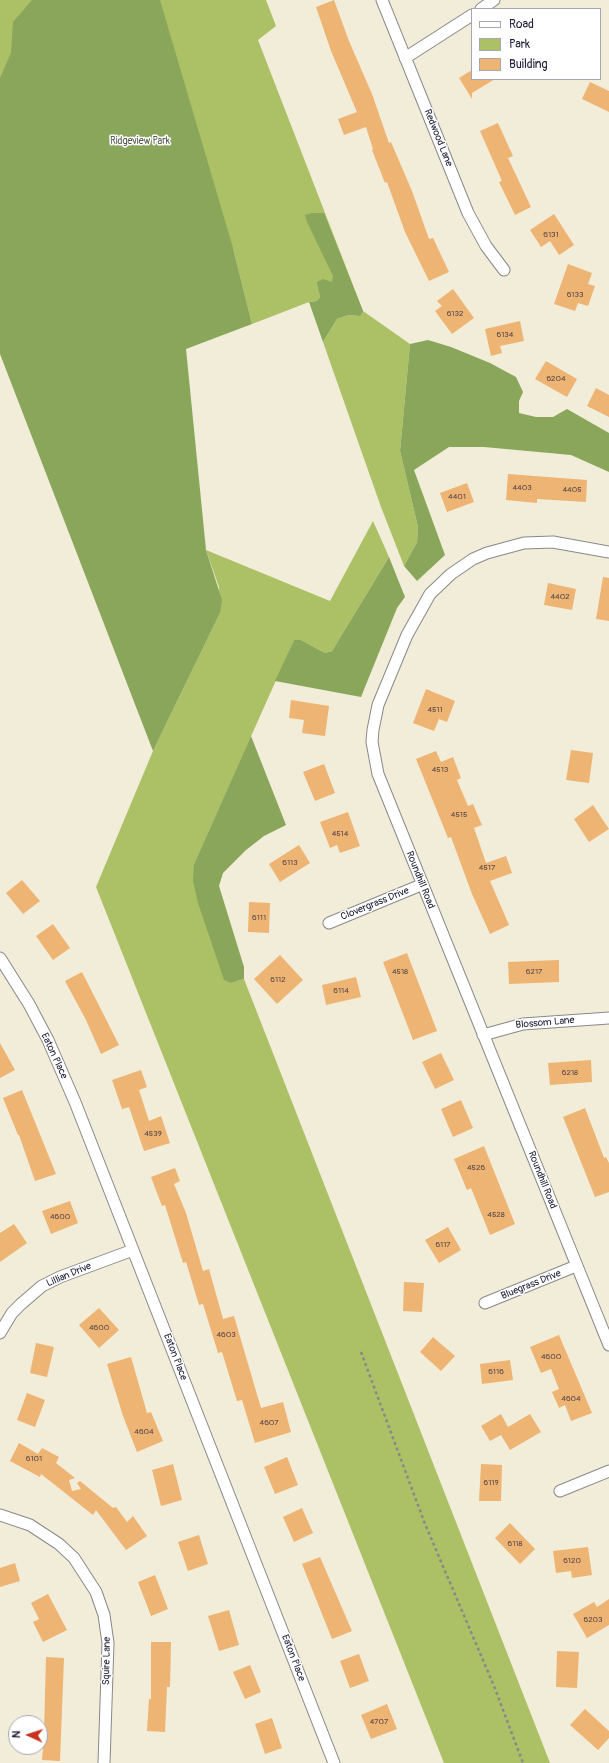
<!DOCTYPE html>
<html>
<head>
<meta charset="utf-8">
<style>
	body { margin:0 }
	#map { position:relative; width:609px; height:1763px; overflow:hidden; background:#f1edd9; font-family:Pangolin,sans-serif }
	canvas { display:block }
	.legend { position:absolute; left:471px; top:8px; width:130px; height:72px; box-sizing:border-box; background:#fff; border:1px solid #a7a7b1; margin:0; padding:5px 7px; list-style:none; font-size:12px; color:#22223b }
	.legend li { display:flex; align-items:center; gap:8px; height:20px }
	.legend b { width:20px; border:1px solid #a7a7b1 }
	.north { position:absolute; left:8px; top:1715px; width:40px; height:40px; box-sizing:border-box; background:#fff; border:1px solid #a7a7b1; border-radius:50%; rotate:273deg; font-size:11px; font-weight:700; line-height:16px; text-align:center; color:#22223b }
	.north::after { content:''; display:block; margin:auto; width:14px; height:18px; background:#c8321e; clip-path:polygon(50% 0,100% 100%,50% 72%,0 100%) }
</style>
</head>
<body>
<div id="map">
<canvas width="609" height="1763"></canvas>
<ul class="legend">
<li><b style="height:5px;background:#fff"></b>Road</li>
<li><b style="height:11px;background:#acc065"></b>Park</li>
<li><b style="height:11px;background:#eeb473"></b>Building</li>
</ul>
<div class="north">N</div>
</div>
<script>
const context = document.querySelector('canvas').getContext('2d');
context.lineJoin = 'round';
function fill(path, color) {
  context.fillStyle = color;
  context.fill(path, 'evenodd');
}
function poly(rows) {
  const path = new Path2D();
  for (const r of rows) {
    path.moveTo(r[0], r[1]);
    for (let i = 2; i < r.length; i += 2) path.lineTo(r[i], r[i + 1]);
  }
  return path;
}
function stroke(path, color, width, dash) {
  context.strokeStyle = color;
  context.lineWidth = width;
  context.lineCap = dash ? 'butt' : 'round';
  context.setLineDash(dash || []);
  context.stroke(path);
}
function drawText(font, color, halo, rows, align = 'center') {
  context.font = font + ' Pangolin,sans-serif';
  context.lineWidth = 3;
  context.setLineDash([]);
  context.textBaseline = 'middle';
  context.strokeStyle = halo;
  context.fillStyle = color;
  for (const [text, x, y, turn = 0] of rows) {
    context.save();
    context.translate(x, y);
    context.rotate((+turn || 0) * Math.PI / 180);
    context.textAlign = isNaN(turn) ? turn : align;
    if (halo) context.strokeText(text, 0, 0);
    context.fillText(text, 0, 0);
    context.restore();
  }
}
fill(poly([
	[0,0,266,0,276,26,258,40,363,311,410,344,400,451,418,527,417,542,404,566,381,507,323,342,337,319,348,315,360,316,319,290,320,297,317,301,309,302,252,324,233,248,0,352],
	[373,521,389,557,332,651,325,653,301,640,294,640,194,864,231,983,244,979,550,1763,444,1763,96,887,153,751,220,613,219,587,206,550,330,601]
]), '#acc065');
fill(poly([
	[32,0,160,0,233,248,252,324,186,349,206,550,222,600,220,613,153,751,0,354,0,78,11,53,13,22],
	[312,213,324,213,363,311,360,316,348,315,337,319,323,342,309,302,317,301,320,297,317,282,323,279,332,282,333,276,307,222,305,215],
	[428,340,451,347,490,363,516,377,523,392,519,401,519,413,536,417,553,417,567,409,609,433,609,472,571,455,484,447,449,447,414,470,445,555,417,581,404,566,417,542,418,527,400,451,410,344],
	[389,557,405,597,397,608,361,697,275,681,294,640,301,640,325,653,332,651],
	[251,736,286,825,264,836,246,850,223,873,219,886,244,967,244,979,231,983,224,980,198,903,193,881,194,864]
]), '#89a65a');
fill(poly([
	[334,0,349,41,372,94,389,143,391,142,412,191,429,239,433,238,449,272,429,281,405,232,387,182,385,183,372,150,373,149,366,127,344,135,338,119,357,112,331,51,316,7],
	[472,70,472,79,495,79,472,93,472,99,459,78],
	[590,82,609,91,609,112,582,99],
	[498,123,513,156,508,158,531,207,515,215,499,182,502,181,480,131],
	[554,214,574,245,559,255,550,241,541,247,530,230],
	[568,264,592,273,588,284,595,286,588,306,578,303,575,311,554,304],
	[453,289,474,318,452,334,435,311,442,306,437,301],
	[520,321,524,341,500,346,502,353,491,356,485,329],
	[546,361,577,379,567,397,535,379],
	[596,388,609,395,609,417,587,406],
	[508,474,587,480,586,502,537,499,537,503,506,500],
	[467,483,474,502,447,512,440,493],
	[603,577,609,578,609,621,596,619],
	[548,583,576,589,572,610,544,605],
	[426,689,455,701,447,722,439,719,434,731,413,723],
	[291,700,329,706,325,736,302,733,304,720,289,718],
	[571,750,593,753,589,783,566,780],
	[436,751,441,762,453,757,461,778,457,780,468,806,473,804,482,825,474,828,486,863,506,856,512,873,490,881,509,925,490,934,472,894,451,837,448,838,416,759],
	[324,764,335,793,315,801,303,772],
	[593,805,609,829,589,842,574,819],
	[348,812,360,846,340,853,337,845,330,848,320,822],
	[299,845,310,863,280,882,269,864],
	[22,880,40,901,23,914,6,893],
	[249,902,270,903,269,933,248,932],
	[53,924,70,948,53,960,36,936],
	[407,953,437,1031,413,1040,383,962],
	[280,955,303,980,277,1004,254,979],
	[559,960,559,982,509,984,508,962],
	[82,972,119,1045,101,1054,86,1020,65,981],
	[356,977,361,997,326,1005,322,985],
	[0,1043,15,1070,0,1078],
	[441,1053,454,1080,435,1089,422,1062],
	[591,1060,592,1082,550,1085,548,1063],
	[141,1070,147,1087,139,1090,149,1121,161,1116,170,1143,144,1151,129,1107,122,1109,112,1080],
	[22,1090,56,1174,35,1181,19,1135,18,1135,3,1098],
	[461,1100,473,1128,453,1137,441,1109],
	[585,1108,604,1158,606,1157,609,1163,609,1192,595,1197,563,1117],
	[484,1146,515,1224,490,1235,471,1188,467,1190,454,1159],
	[175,1168,180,1181,174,1184,186,1213,203,1271,209,1269,223,1319,234,1316,261,1408,283,1402,291,1432,255,1443,242,1400,237,1401,222,1352,218,1353,203,1304,199,1305,186,1262,183,1263,165,1205,162,1206,151,1177],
	[70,1201,78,1223,51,1234,42,1211],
	[14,1224,27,1243,0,1262,0,1233],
	[448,1227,461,1250,439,1263,425,1240],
	[404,1282,424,1283,422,1312,403,1311],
	[99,1308,119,1330,99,1348,79,1325],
	[559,1335,592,1413,571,1421,565,1405,559,1408,552,1392,559,1389,551,1369,541,1373,530,1347],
	[433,1337,455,1356,441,1371,420,1352],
	[36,1343,54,1347,47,1377,30,1373],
	[131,1357,147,1413,151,1412,163,1441,137,1452,123,1416,107,1364],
	[510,1360,513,1380,482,1384,480,1364],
	[27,1393,45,1400,35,1427,17,1420],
	[501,1414,508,1427,530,1414,541,1432,510,1450,501,1435,490,1441,481,1426],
	[19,1443,38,1454,42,1448,59,1457,56,1463,75,1478,69,1480,72,1491,81,1489,77,1483,80,1481,113,1508,116,1507,127,1522,133,1516,147,1536,126,1550,96,1510,93,1515,41,1474,40,1477,10,1461],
	[287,1457,298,1485,275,1494,264,1467],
	[173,1464,182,1500,161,1506,152,1470],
	[481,1464,502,1465,501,1501,479,1501],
	[302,1508,313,1533,294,1542,283,1517],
	[510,1523,535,1549,520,1564,495,1538],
	[199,1535,208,1564,188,1571,178,1542],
	[588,1547,592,1575,572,1578,571,1571,556,1573,553,1551],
	[320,1557,352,1631,332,1639,302,1564],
	[15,1563,20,1581,0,1587,0,1568],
	[155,1575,168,1609,151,1616,138,1582],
	[48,1594,67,1630,43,1642,33,1622,39,1619,31,1603],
	[609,1599,609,1625,587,1638,573,1614,594,1602,597,1607],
	[229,1610,239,1645,219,1651,208,1616],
	[151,1642,171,1642,170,1687,167,1687,165,1732,147,1731,149,1699,151,1699],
	[557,1651,579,1652,577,1688,556,1687],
	[359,1654,369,1681,350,1688,340,1661],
	[46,1657,64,1658,60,1761,42,1760,43,1749,40,1748,40,1731,44,1732],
	[250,1665,261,1692,245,1699,233,1672],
	[387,1704,397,1729,371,1739,361,1715],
	[585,1709,609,1731,609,1738,598,1750,570,1725],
	[272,1718,282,1748,265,1754,255,1724]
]), '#eeb473');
const minor = poly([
	[382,0,468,213,486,246,504,270],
	[481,9,494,0],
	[405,58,472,15],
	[609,552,553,542,524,543,487,553,473,559,451,574,430,594,407,635,378,705,373,730,372,742,378,774,609,1345],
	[329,923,421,885],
	[0,958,29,1004,48,1040,75,1102,334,1763],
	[483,1035,523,1024,609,1018],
	[485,1303,576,1266],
	[0,1333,12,1313,21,1304,42,1286,60,1277,133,1250],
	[560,1491,609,1471],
	[0,1515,30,1525,59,1544,74,1558,96,1592,104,1615,108,1643,104,1763]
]);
stroke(minor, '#8a888a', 13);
stroke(poly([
	[361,1352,425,1524,494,1686,523,1763]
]), '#8a888a', 2.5, [3, 3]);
stroke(minor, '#fff', 11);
drawText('8px', '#554649', null, [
	["6131",551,235],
	["6133",575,295],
	["6132",455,314],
	["6134",505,335],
	["6204",556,379],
	["4403",522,488],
	["4405",572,490],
	["4401",457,497],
	["4402",560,597],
	["4511",435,710],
	["4513",440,770],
	["4515",459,815],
	["4514",340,834],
	["6113",290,863],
	["4517",487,868],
	["6111",259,918],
	["4518",400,972],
	["6217",534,972],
	["6112",278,980],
	["6114",341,991],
	["6218",570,1073],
	["4539",153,1134],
	["4526",476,1168],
	["4528",496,1215],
	["4600",60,1217],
	["6117",443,1245],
	["4600",99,1328],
	["4603",226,1335],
	["4600",551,1357],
	["6116",496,1372],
	["4604",571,1399],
	["4607",269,1423],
	["4604",144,1432],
	["6101",34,1459],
	["6119",491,1483],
	["6118",515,1544],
	["6120",572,1561],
	["6203",593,1620],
	["4707",379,1722]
]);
drawText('10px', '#22223b', '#fff', [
	["Redwood Lane",438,138,68],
	["Roundhill Road",420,880,68],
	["Clovergrass Drive",375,904,-22],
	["Blossom Lane",545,1023,-5],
	["Eaton Place",54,1056,65],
	["Roundhill Road",542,1180,68],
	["Lillian Drive",69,1275,-23],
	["Bluegrass Drive",531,1285,-22],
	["Eaton Place",175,1357,69],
	["Eaton Place",293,1658,69],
	["Squire Lane",107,1661,-89]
]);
drawText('10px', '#52594a', '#fff', [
	["Ridgeview Park",140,141]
]);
</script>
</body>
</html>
